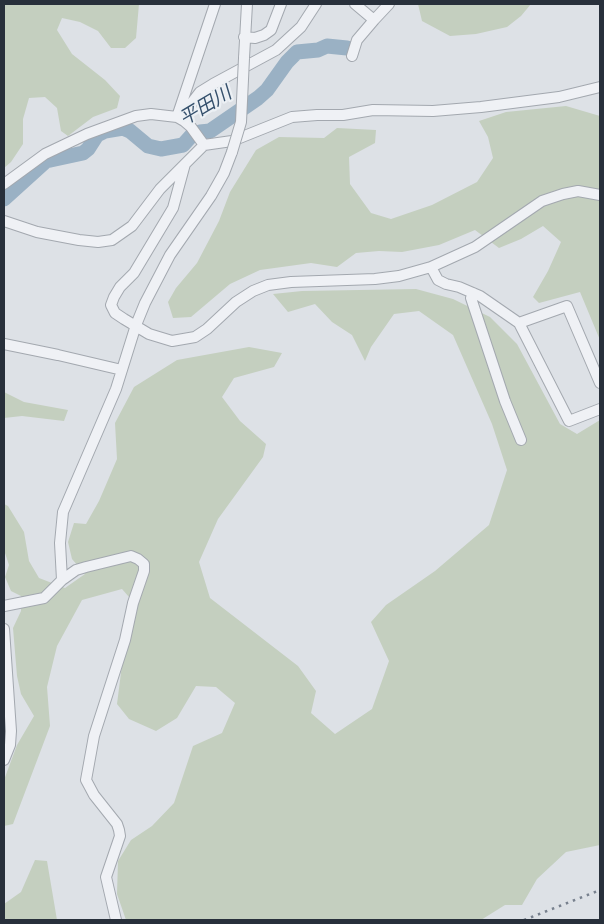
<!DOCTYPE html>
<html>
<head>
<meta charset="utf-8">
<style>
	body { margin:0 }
	#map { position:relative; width:604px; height:924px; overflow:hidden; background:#dde1e6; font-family:"Sofia Sans Condensed",sans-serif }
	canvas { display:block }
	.frame { position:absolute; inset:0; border:5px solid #28303b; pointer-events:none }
</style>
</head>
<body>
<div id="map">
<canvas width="604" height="924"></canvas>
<div class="frame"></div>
</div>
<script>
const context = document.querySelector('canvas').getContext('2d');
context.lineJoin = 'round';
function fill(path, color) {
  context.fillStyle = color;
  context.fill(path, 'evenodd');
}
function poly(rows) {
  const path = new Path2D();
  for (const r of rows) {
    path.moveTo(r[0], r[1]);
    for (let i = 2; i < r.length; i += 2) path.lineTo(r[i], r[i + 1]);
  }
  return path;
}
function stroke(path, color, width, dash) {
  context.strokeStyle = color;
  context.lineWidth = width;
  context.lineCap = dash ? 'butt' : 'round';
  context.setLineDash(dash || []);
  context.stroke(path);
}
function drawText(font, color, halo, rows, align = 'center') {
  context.font = font + ' "Sofia Sans Condensed","Noto Sans JP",sans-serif';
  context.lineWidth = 4.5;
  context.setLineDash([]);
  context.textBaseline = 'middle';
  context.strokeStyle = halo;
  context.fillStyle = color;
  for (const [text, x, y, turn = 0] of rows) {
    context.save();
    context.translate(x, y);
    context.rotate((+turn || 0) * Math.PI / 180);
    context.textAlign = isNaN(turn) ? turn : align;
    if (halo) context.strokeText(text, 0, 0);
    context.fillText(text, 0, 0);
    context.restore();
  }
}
fill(poly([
	[4,4,139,4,136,38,125,48,111,48,98,31,80,22,62,18,57,30,72,54,105,80,120,96,117,108,93,117,68,136,61,131,57,108,45,97,29,98,23,119,23,144,11,162,4,168],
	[418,4,531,4,521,16,507,27,476,34,450,36,422,21],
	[566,106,600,116,600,340,580,292,539,303,533,297,548,271,561,242,543,226,521,239,499,248,475,230,439,245,402,252,379,251,356,253,337,267,311,263,260,270,230,284,191,317,173,318,168,302,176,288,197,263,219,221,230,192,256,150,279,137,324,138,337,128,376,130,375,143,349,157,350,184,371,213,391,219,432,205,477,182,493,158,488,137,479,121,506,112],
	[416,289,453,299,490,317,517,344,560,424,577,434,600,420,600,845,566,852,537,879,522,905,505,905,481,920,126,920,117,894,118,861,131,840,152,826,174,803,193,746,222,733,235,703,216,687,196,686,177,718,156,731,129,719,117,704,123,657,136,605,122,589,82,600,57,646,47,687,50,726,13,824,4,826,4,780,17,745,34,716,21,694,17,676,13,628,21,611,21,596,11,591,5,577,9,565,4,550,4,504,8,506,24,532,29,561,39,578,65,588,85,574,72,559,68,542,74,523,86,524,99,501,117,459,115,423,134,387,177,360,249,347,282,353,274,367,234,378,222,397,240,421,266,444,263,457,218,519,199,562,210,598,298,666,316,691,311,713,335,734,372,709,389,661,371,622,386,605,435,571,489,525,507,470,492,424,453,335,419,311,394,314,371,347,365,361,352,335,332,322,315,304,288,312,273,294,302,291],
	[4,392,24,402,68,410,64,421,22,416,4,418],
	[35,860,47,861,57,920,4,920,4,904,21,892]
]), '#c4cfbf');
stroke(poly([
	[4,199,46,161,83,153,88,149,97,135,105,131,123,128,130,131,148,146,161,149,183,145,192,135,200,132,210,131,258,98,267,90,287,62,297,52,318,50,327,46,347,48]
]), '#9ab1c4', 15);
const minor = poly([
	[355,4,374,20,389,4],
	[244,37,255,38,264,35,271,30,281,4],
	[352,56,357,40,374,20],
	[244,58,247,4],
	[177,117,215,4],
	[184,121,190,105,200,92,213,84,276,50,301,27,316,4],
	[185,164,173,208,134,273,120,287,114,297,111,305,115,313,124,319,149,334,172,341,195,337,207,329,236,302,253,291,268,285,291,282,375,279,399,276,431,267,475,247,542,201,563,194,578,191,600,195],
	[4,184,45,154,87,134,136,116,151,114,177,117,184,121,191,127,204,145],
	[4,221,37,232,79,240,98,242,112,240,132,226,160,189,204,145,232,141,292,117,317,115,343,115,373,110,433,111,481,107,559,97,600,87],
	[431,267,438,280,446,284,459,287,480,296,519,323,569,421,600,409],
	[473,293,471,298,505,401,521,440],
	[519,323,567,306,600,383],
	[4,344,58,355,122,370],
	[62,580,60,543,63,512,116,389,136,325,145,303,170,255,211,196,224,173,232,152],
	[4,606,44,598,62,580,76,570,86,567,131,556,138,559,144,564,144,571,133,603,125,640,94,736,86,780,94,795,117,824,119,830,120,836,106,877,116,920],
	[4,629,11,731,10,745,4,760]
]);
stroke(minor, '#a3a8af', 12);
stroke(minor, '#eff1f5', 10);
stroke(poly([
	[524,920,600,890]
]), '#78818e', 2.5, [2.5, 5]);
const minorBridge = poly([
	[232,152,241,122,244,58]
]);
stroke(minorBridge, '#a3a8af', 12, []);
stroke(minorBridge, '#eff1f5', 10);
drawText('italic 19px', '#35506c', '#ecf0f4', [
	["平田川",206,107,-31]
]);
</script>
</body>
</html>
